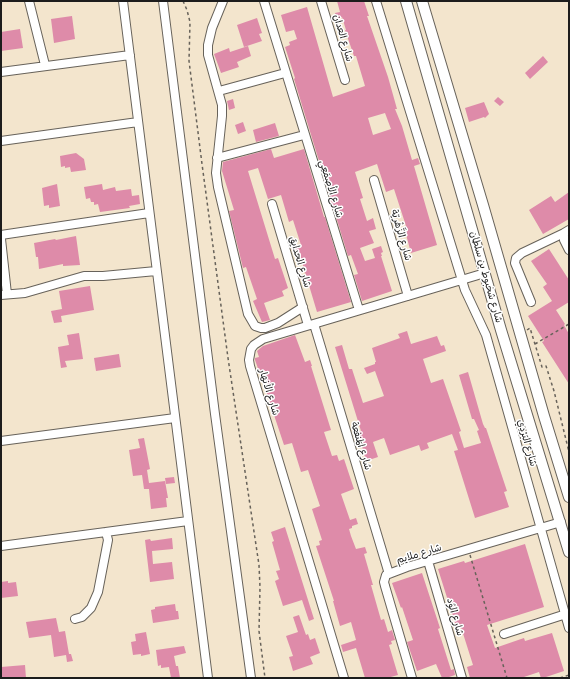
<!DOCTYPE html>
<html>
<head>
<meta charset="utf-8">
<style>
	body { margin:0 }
	#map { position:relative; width:570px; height:679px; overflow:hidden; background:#f3e5cd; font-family:Delius,sans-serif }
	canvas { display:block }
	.frame { position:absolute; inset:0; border:2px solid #1c1c1c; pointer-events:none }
</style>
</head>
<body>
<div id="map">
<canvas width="570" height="679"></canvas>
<div class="frame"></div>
</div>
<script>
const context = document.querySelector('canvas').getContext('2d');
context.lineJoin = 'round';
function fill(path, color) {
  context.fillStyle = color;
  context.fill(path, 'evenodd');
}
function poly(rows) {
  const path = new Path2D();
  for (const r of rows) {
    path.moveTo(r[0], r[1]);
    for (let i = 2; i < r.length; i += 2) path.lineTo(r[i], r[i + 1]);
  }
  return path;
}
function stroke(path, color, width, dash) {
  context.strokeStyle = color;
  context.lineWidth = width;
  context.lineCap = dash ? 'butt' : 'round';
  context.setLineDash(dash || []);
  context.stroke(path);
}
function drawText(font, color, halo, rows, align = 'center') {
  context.font = font + ' Delius,"Playpen Sans Arabic",sans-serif';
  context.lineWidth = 3;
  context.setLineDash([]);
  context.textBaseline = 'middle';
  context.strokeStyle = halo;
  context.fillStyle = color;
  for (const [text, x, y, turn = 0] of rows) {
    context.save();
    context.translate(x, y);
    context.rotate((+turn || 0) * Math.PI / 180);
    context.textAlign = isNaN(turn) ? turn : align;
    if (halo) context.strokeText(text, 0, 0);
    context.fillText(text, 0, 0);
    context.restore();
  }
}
fill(poly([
	[337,1,364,1,369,16,367,16,388,77,397,109,395,109,402,126,412,160,418,158,420,164,414,166,437,245,411,253,404,227,406,226,394,189,386,192,377,164,355,172,363,198,360,199,367,221,373,218,376,229,369,231,374,243,360,248,365,261,375,258,372,249,381,246,383,252,381,253,382,256,381,256,392,291,362,301,354,275,358,274,351,255,348,256,294,79,295,78,285,47,290,45,289,42,297,39,294,30,286,32,281,15,307,7,333,97,365,86,356,56,354,56,345,30,346,30,342,17,337,19,335,13,340,12],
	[385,113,391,129,373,135,368,118],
	[72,16,75,39,54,43,51,19],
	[257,18,262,33,259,34,262,41,244,47,237,25],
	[20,29,23,48,1,51,1,32],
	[248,46,251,56,237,62,239,67,221,73,214,54,229,48,230,52],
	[543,56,548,62,530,79,525,73],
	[498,97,504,102,500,106,494,101],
	[233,99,235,108,229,110,227,101],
	[484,102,489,114,485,118,484,117,469,122,465,108],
	[243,122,246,131,238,134,235,125],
	[275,123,279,136,256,142,253,130],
	[271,149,274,158,304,149,324,217,325,217,351,302,317,312,299,252,297,253,295,247,301,245,293,220,289,222,281,195,268,199,258,168,248,171,275,259,278,258,288,288,282,291,284,296,264,303,270,320,262,322,253,301,257,299,246,267,243,268,229,211,234,210,222,171,223,162],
	[76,153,84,159,86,170,71,172,70,167,65,168,65,166,61,167,60,156],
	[57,184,60,206,49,208,49,205,44,206,42,188],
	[102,184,103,190,115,187,116,191,131,189,132,196,139,195,140,204,129,206,130,208,100,212,98,204,94,205,94,202,91,202,90,198,86,199,84,187],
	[569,192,569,219,543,234,529,210,551,196,555,202],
	[76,236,80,265,63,266,63,264,39,269,38,257,36,257,34,243,55,239,56,240],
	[549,249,569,280,569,302,556,310,565,324,564,325,569,334,569,384,542,342,544,341,528,316,552,301,543,287,547,284,531,261],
	[90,286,94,310,61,316,62,322,54,323,51,311,62,309,59,291],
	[407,331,411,344,437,336,441,346,444,345,446,351,423,359,431,383,443,379,461,431,459,432,464,448,481,443,477,431,479,430,474,419,472,419,459,375,468,372,483,424,485,428,486,428,507,491,504,492,509,507,475,518,454,451,458,450,452,434,427,443,429,448,421,451,419,445,390,455,384,438,373,442,378,457,366,461,358,432,361,431,335,347,342,345,349,369,352,369,363,403,384,396,375,371,367,374,364,368,375,364,375,362,376,362,372,348,400,338,398,334],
	[79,333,83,359,65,361,67,367,61,368,58,347,69,345,67,335],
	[295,335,305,362,310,360,312,366,311,366,331,430,324,432,332,456,337,455,339,461,344,459,354,489,341,494,350,520,356,518,358,524,352,526,352,528,349,529,351,536,356,549,365,547,367,553,364,554,373,585,371,585,381,620,384,619,388,632,392,630,395,640,391,641,392,644,389,645,398,675,387,678,365,678,356,648,343,652,341,645,356,640,351,622,340,626,333,601,334,601,316,546,320,545,319,541,322,540,312,509,320,506,308,470,301,472,292,443,284,445,265,388,268,387,263,373,260,374,255,360,255,358,259,357,257,351,263,346],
	[119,354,121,367,96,371,94,358],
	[144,438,150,469,147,470,149,483,165,481,168,498,166,498,167,507,151,509,149,489,144,489,142,475,133,476,129,450,140,448,138,439],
	[174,477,175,483,166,484,165,478],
	[285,527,314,619,309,621,302,600,283,606,275,581,279,579,276,571,280,570,272,542,274,541,271,532],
	[172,538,173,549,152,551,153,564,172,562,174,579,150,582,145,540,150,539,151,541],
	[525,544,544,607,487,625,495,648,524,638,525,641,552,633,564,671,543,678,541,678,539,672,521,678,470,678,467,667,473,665,460,624,456,626,438,569,464,561,465,563],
	[422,573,440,628,438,629,451,670,454,669,455,675,446,678,442,678,436,664,417,671,407,642,413,640,402,607,401,608,392,583],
	[8,581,8,583,16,582,18,596,1,598,1,582],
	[175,604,176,611,178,611,179,619,153,623,151,610,155,609,155,607],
	[299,615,306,635,308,634,310,640,315,638,320,653,310,657,313,664,293,671,289,657,293,656,286,636,298,632,293,617],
	[56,618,59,632,65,631,69,654,71,654,73,661,67,662,66,655,54,657,51,635,29,638,26,622],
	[146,632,150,654,141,656,141,654,133,655,131,642,136,641,135,634],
	[184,646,186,653,174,656,176,666,178,666,180,678,171,678,169,667,161,668,161,665,158,666,156,650],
	[25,665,26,678,1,678,1,667]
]), '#de8ba9');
const minor = poly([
	[29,1,45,65],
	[123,1,208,678],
	[163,1,215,414,251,678],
	[223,1,212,28,208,45,208,55,222,105,222,116,216,173,218,187,248,314,255,326,261,328,265,328,278,323,303,307],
	[264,1,359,310],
	[321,1,345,80],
	[376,1,465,290,486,335,569,628],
	[1,72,130,55],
	[219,91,285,73],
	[1,141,138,122],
	[217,158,304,135],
	[374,180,408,296],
	[272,204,308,325],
	[569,230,564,233,564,240,569,250],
	[1,235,149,213],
	[1,239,7,294],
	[1,295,25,293,84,276,103,276,156,271],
	[531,302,515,263,516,258,522,253,564,233],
	[314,324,389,574],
	[1,441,175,418],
	[1,546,188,521],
	[428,561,462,678],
	[75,619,82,617,91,608,98,592,108,540,106,532],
	[504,634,566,614],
	[344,678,250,366,249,360,251,349,254,345,263,339,485,273],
	[412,678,385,586,384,582,386,575,407,567,561,522]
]);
const major = poly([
	[406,1,501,330,569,552],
	[422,1,483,205,544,416,569,497]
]);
stroke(minor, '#67625a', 10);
stroke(major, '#67625a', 12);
stroke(poly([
	[183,1,187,10,190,22,189,61,202,164,228,358,259,565,260,587,259,631,265,678],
	[527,330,530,328,542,367,546,366,554,391,569,452],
	[535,344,569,324],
	[470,555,507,678],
	[560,678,569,675]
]), '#67625a', 1.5, [3, 3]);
stroke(minor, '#fff', 8);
stroke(major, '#fff', 10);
drawText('10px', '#1c1c1c', '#fff', [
	["شارع العدان",343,38,74],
	["شارع الأصمَعِي",331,189,73],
	["شارع الزَّهْريّة",401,235,74],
	["شارع الحدايق",300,262,73],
	["شارع شخبوط بن سلطان",486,277,74],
	["شارع الأنهار",269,392,73],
	["شارع البَرْدِي",527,443,74],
	["شارع المَنفعة",361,446,73],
	["شارع ملايم",419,554,-17],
	["شارع الوُد",455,617,74]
]);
</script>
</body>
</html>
